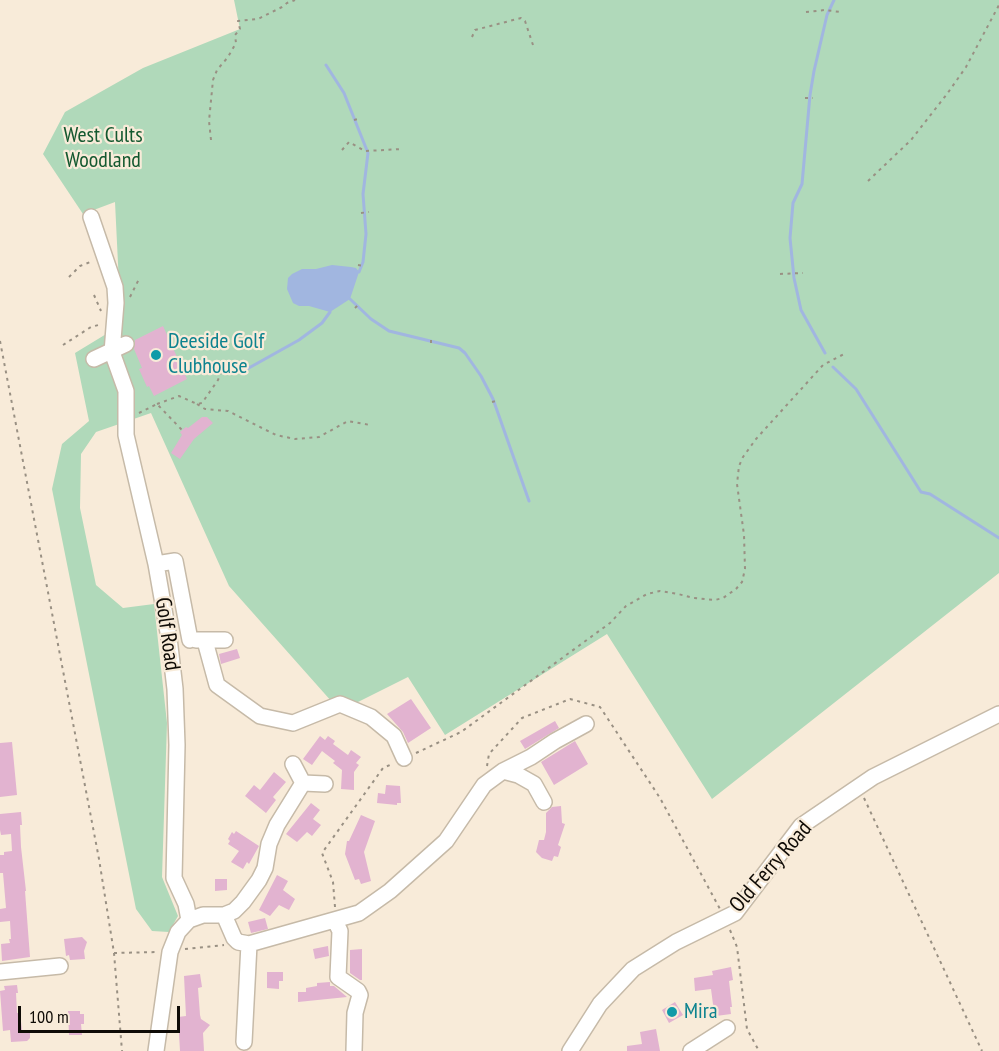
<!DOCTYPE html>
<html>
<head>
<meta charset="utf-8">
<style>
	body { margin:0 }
	#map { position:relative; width:999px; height:1051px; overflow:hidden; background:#f8ebd9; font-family:"PT Sans Narrow",sans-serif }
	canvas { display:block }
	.scale { position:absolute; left:18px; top:1006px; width:162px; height:27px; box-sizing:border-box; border:3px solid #0f0b06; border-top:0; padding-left:8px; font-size:18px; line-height:21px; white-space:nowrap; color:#0f0b06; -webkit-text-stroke:4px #f8ebd9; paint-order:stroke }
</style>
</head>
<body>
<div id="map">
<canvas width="999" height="1051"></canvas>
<div class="scale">100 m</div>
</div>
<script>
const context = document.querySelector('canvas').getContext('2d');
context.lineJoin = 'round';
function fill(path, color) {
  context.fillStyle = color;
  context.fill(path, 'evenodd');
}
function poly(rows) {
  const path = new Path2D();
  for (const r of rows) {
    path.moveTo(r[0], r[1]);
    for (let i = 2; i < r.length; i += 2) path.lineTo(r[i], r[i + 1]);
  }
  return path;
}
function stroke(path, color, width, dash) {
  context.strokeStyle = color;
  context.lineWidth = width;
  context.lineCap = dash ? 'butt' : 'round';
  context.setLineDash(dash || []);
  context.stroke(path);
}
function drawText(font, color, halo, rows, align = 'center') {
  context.font = font + ' "PT Sans Narrow",sans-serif';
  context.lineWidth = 4.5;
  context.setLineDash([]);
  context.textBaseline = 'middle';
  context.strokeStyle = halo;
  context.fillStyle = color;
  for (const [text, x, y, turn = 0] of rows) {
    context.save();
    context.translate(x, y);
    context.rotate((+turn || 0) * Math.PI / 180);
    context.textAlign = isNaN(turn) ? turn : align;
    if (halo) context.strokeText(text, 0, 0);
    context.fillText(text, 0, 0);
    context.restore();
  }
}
fill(poly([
	[234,0,999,0,999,573,712,799,607,634,445,735,408,677,340,711,229,586,151,413,96,432,81,454,80,508,96,585,123,608,154,604,167,723,162,877,178,916,169,932,152,931,136,909,52,489,62,444,89,421,75,353,121,325,115,202,83,214,43,154,65,112,143,68,240,29]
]), '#b0d9ba');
fill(poly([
	[332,265,351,267,356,268,359,272,350,299,330,312,309,306,299,306,293,303,287,289,288,278,292,274,302,269,316,269]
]), '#a1b6e0');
stroke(poly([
	[326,65,344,93,368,153,363,194,366,234,363,262,359,272],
	[350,299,371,319,389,331,459,348,465,353,481,376,493,399,529,501],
	[825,353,801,310,794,278,790,238,793,203,802,184,810,95,814,71,827,15,834,0],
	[833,367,856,389,921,492,930,494,999,538],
	[247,369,299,340,322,323,330,312]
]), '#a1b6e0', 3);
fill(poly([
	[163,326,187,379,154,396,149,386,147,387,139,369,142,368,134,349,135,340],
	[202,417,207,417,213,423,194,439,180,459,171,453,182,435,180,432,186,427,188,428],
	[237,649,240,658,221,664,219,654],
	[411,699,431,728,408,743,403,732,387,714],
	[555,721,559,728,525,749,520,741],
	[320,736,325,740,328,736,335,741,333,744,348,755,351,750,361,757,356,763,359,765,354,772,354,790,341,789,342,770,333,763,335,761,322,751,312,765,303,759],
	[575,741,588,764,554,785,541,762],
	[12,742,17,795,0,797,0,743],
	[274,772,286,782,273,797,276,800,266,813,245,796,254,785,260,790],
	[386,785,400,786,401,803,397,803,397,805,377,803,378,793,385,794],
	[311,803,320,810,313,819,321,825,312,836,307,832,297,842,286,834],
	[561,806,562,823,565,824,558,845,561,847,558,857,554,856,552,861,542,858,536,852,539,840,544,840,546,832,546,813,552,807],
	[21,812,22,825,20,825,21,847,26,891,25,891,30,957,2,961,1,944,10,943,9,939,11,939,10,921,0,922,0,909,6,908,3,873,0,873,0,855,4,855,4,852,12,851,11,834,1,835,0,830,0,814],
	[361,815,375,821,364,852,371,881,361,884,359,879,355,880,345,854,347,841,349,841],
	[236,831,259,846,249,864,247,862,243,869,231,862,239,851,228,844,230,841,228,839,232,832,234,834],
	[277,875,288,881,283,890,295,899,289,910,279,905,270,916,259,910],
	[215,879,227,879,227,890,215,891],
	[265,918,268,929,251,933,248,922],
	[82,937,87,942,84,951,85,959,70,960,69,955,66,956,64,939],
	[328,946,329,956,315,959,313,949],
	[362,949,362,980,360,980,350,973,350,950],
	[731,967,733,980,729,981,732,1007,730,1007,731,1014,716,1016,716,1012,714,1012,711,989,695,991,694,978,713,975,712,971],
	[267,972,283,972,283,981,279,981,279,989,267,988],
	[200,974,202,987,198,988,200,1015,201,1019,210,1025,203,1033,204,1051,180,1051,178,1017,186,1016,184,976],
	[330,982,330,986,334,986,347,997,298,1002,298,992,306,992,306,988,317,986,317,983],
	[17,985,18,993,16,993,17,1013,20,1013,22,1030,27,1030,30,1032,30,1038,27,1041,11,1042,10,1030,3,1031,0,991,5,990,4,986],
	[675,1002,683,1015,669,1023,662,1010],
	[68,1011,80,1011,80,1014,84,1014,84,1024,81,1024,82,1035,69,1035],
	[656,1029,660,1051,627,1051,627,1046,642,1044,640,1032]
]), '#e2b3d0');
const minor = poly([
	[91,217,115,287,116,303,112,352,126,391,126,435,156,564,169,638,175,689,177,745,174,878,186,904,189,920],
	[94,359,126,344],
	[156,564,175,561,190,640],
	[196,640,225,640],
	[205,641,217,685,260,716,293,723,340,704,371,717,394,736,404,758],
	[293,764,303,783,325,784],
	[503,771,518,775,534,784,544,802],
	[224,915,234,938,238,942,249,944,359,913,390,891,446,841,484,785,503,771,531,757,555,741,586,724],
	[335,921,340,931,338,977,358,991,360,995,355,1013,354,1051],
	[0,972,60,966],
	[244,1042,249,944],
	[156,1051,170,952,178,932,189,920,203,915,224,915,234,911,243,902,259,880,265,868,269,844,277,825,303,783],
	[570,1051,600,1004,633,969,676,942,735,913,801,826,873,777,999,714],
	[691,1051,727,1028]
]);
stroke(minor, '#c6baa8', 18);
stroke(poly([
	[806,12,825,10,840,12],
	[472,37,475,30,521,18,525,21,533,45],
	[805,98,813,98],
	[354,120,358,119],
	[211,140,209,121,213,80,217,70,228,57,236,43,235,35,240,29,238,21,258,19,282,7,287,3,295,0],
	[342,150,349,142,365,151,403,149],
	[868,181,911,140,947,94,966,67,999,5],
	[361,213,369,212],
	[358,265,365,266],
	[780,274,803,273],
	[69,277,80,266,93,261],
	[94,295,101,311],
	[130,297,139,279],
	[355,308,358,305],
	[0,341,99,859,114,953,122,1051],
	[431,343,431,339],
	[63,345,91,327,102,324],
	[492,402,496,401],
	[157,404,179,396,197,404,202,403,218,380,225,362],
	[197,404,205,409,228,411,276,435,295,439,319,437,348,421,370,425],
	[139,413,157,404,182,430],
	[416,753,461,732,610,623,626,606,635,601,647,594,660,591,678,594,694,598,715,600,723,598,736,589,742,582,745,569,744,535,737,484,739,466,743,457,756,439,823,365,844,354],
	[487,766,489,754,522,718,570,699,600,707,660,798,720,909],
	[864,798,982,1051],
	[335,907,333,882,322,853,383,768,392,764],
	[730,930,737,947,747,1029,759,1051],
	[185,949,224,945],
	[114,953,159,952]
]), '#999083', 2, [3, 4.5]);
stroke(minor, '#fff', 15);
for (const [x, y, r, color] of [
	[156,355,6,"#0f9aa8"],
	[672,1012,6,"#0f9aa8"]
]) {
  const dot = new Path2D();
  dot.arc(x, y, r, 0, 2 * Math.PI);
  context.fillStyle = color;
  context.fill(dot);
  stroke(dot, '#f8ebd9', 2);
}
drawText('22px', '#13582f', '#f8ebd9', [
	["West Cults",103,136],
	["Woodland",103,161]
]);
drawText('22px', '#0d838f', '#f8ebd9', [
	["Deeside Golf",168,342],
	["Clubhouse",168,367],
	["Mira",684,1012]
], 'left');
drawText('22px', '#0f0b06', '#f8ebd9', [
	["Golf Road",167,634,82],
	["Old Ferry Road",771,867,-49]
]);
</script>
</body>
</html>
